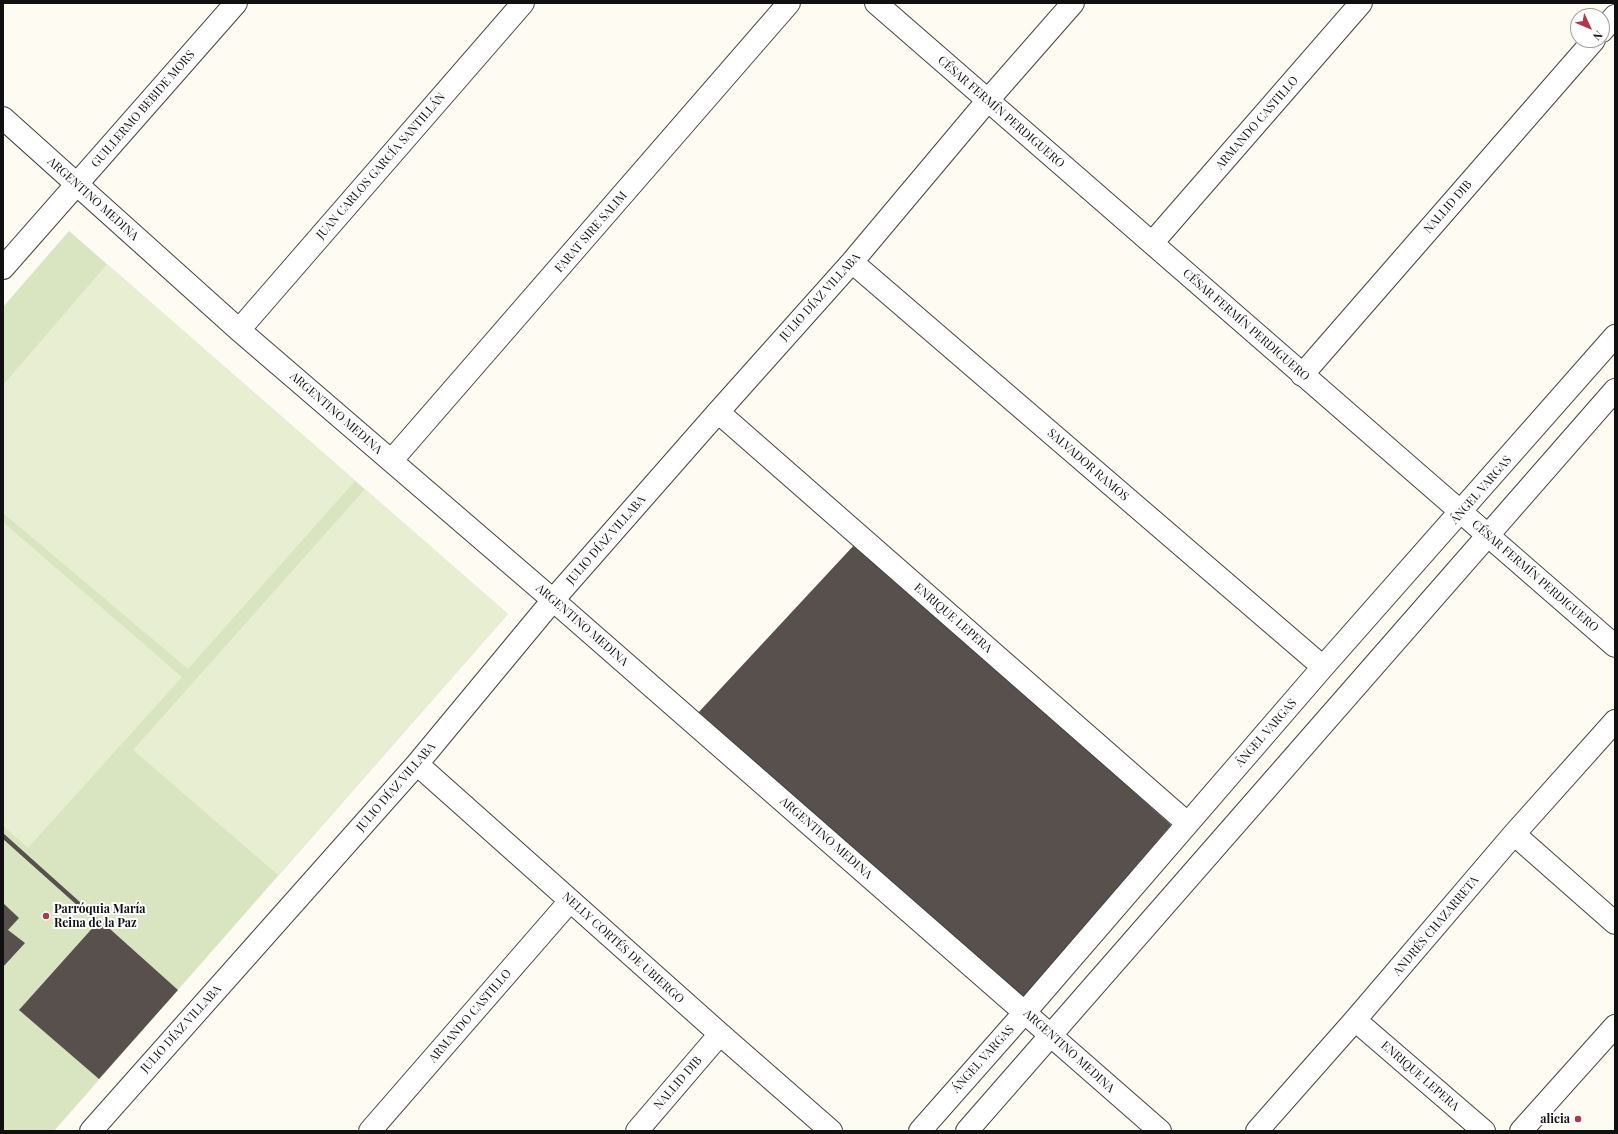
<!DOCTYPE html>
<html>
<head>
<meta charset="utf-8">
<style>
	body { margin:0 }
	#map { position:relative; width:1618px; height:1134px; overflow:hidden; background:#fefbf3; font-family:"Playfair Display",serif }
	canvas { display:block }
	.frame { position:absolute; inset:0; border:4px solid #101010; pointer-events:none }
	.north { position:absolute; left:1570px; top:8px; width:40px; height:40px; box-sizing:border-box; background:#fff; border:1px solid #9f9f9f; border-radius:50%; rotate:134deg; font-size:11px; font-weight:700; line-height:16px; text-align:center; color:#101010 }
	.north::after { content:''; display:block; margin:auto; width:14px; height:18px; background:#b2364a; clip-path:polygon(50% 0,100% 100%,50% 72%,0 100%) }
</style>
</head>
<body>
<div id="map">
<canvas width="1618" height="1134"></canvas>
<div class="frame"></div>
<div class="north">N</div>
</div>
<script>
const context = document.querySelector('canvas').getContext('2d');
context.lineJoin = 'round';
function fill(path, color) {
  context.fillStyle = color;
  context.fill(path, 'evenodd');
}
function poly(rows) {
  const path = new Path2D();
  for (const r of rows) {
    path.moveTo(r[0], r[1]);
    for (let i = 2; i < r.length; i += 2) path.lineTo(r[i], r[i + 1]);
  }
  return path;
}
function stroke(path, color, width, dash) {
  context.strokeStyle = color;
  context.lineWidth = width;
  context.lineCap = dash ? 'butt' : 'round';
  context.setLineDash(dash || []);
  context.stroke(path);
}
function drawText(font, color, halo, rows, align = 'center') {
  context.font = font + ' "Playfair Display",serif';
  context.lineWidth = 4;
  context.setLineDash([]);
  context.textBaseline = 'middle';
  context.strokeStyle = halo;
  context.fillStyle = color;
  for (const [text, x, y, turn = 0] of rows) {
    context.save();
    context.translate(x, y);
    context.rotate((+turn || 0) * Math.PI / 180);
    context.textAlign = isNaN(turn) ? turn : align;
    if (halo) context.strokeText(text, 0, 0);
    context.fillText(text, 0, 0);
    context.restore();
  }
}
fill(poly([
	[69,231,508,614,54,1131,3,1131,3,307]
]), '#d8e5c0');
fill(poly([
	[107,264,355,481,188,669,3,513,3,385],
	[365,489,508,614,278,875,133,750],
	[3,522,182,677,28,848,3,826]
]), '#e7eed1');
fill(poly([
	[856,543,1171,825,1023,998,697,714],
	[3,833,178,990,99,1079,19,1010,97,923,3,839],
	[3,903,19,918,8,930,25,943,3,967]
]), '#57504d');
const minor = poly([
	[876,3,1615,646],
	[1602,31,1615,16],
	[3,118,239,330,553,600,1160,1131],
	[1153,242,1361,3],
	[852,262,1323,667],
	[3,268,236,3],
	[239,330,523,3],
	[1302,375,1594,40],
	[718,412,1187,823],
	[392,460,789,3],
	[417,764,720,1034,831,1131],
	[1514,834,1615,923],
	[1355,1020,1484,1131],
	[91,1131,417,764,553,600,718,412,852,262,988,100,1073,3],
	[370,1131,570,901],
	[637,1131,720,1034],
	[920,1131,1025,1012,1323,667,1615,336],
	[967,1131,1615,390],
	[1257,1131,1355,1020,1514,834,1615,721],
	[1521,1131,1615,1026]
]);
stroke(minor, '#434343', 24);
stroke(minor, '#fff', 22);
for (const [x, y, r, color] of [
	[46,916,4,"#b2364a"],
	[1578,1119,4,"#b2364a"]
]) {
  const dot = new Path2D();
  dot.arc(x, y, r, 0, 2 * Math.PI);
  context.fillStyle = color;
  context.fill(dot);
  stroke(dot, '#fff', 1.5);
}
drawText('12px', '#101010', '#fff', [
	["GUILLERMO BEBIDE MORS",143,109,-49],
	["CÉSAR FERMÍN PERDIGUERO",1001,112,41],
	["ARMANDO CASTILLO",1257,123,-49],
	["JUAN CARLOS GARCÍA SANTILLÁN",381,166,-49],
	["ARGENTINO MEDINA",93,199,42],
	["NALLID DIB",1448,207,-49],
	["FARAT SIRE SALIM",591,232,-49],
	["JULIO DÍAZ VILLABA",820,297,-48],
	["CÉSAR FERMÍN PERDIGUERO",1246,325,41],
	["ARGENTINO MEDINA",336,413,41],
	["SALVADOR RAMOS",1088,465,41],
	["ÁNGEL VARGAS",1481,490,-49],
	["JULIO DÍAZ VILLABA",606,540,-49],
	["CÉSAR FERMÍN PERDIGUERO",1535,576,41],
	["ENRIQUE LEPERA",953,618,41],
	["ARGENTINO MEDINA",582,625,41],
	["ÁNGEL VARGAS",1266,733,-49],
	["JULIO DÍAZ VILLABA",396,787,-49],
	["ARGENTINO MEDINA",826,838,41],
	["ANDRÉS CHAZARRETA",1436,926,-50],
	["NELLY CORTÉS DE UBIERGO",623,948,42],
	["ARMANDO CASTILLO",470,1016,-49],
	["JULIO DÍAZ VILLABA",181,1029,-48],
	["ARGENTINO MEDINA",1069,1051,42],
	["ÁNGEL VARGAS",983,1059,-48],
	["ENRIQUE LEPERA",1420,1076,41],
	["NALLID DIB",678,1083,-49]
]);
drawText('bold 12px', '#101010', '#fff', [
	["Parróquia María",54,909],
	["Reina de la Paz",54,923],
	["alicia",1570,1119,"right"]
], 'left');
</script>
</body>
</html>
